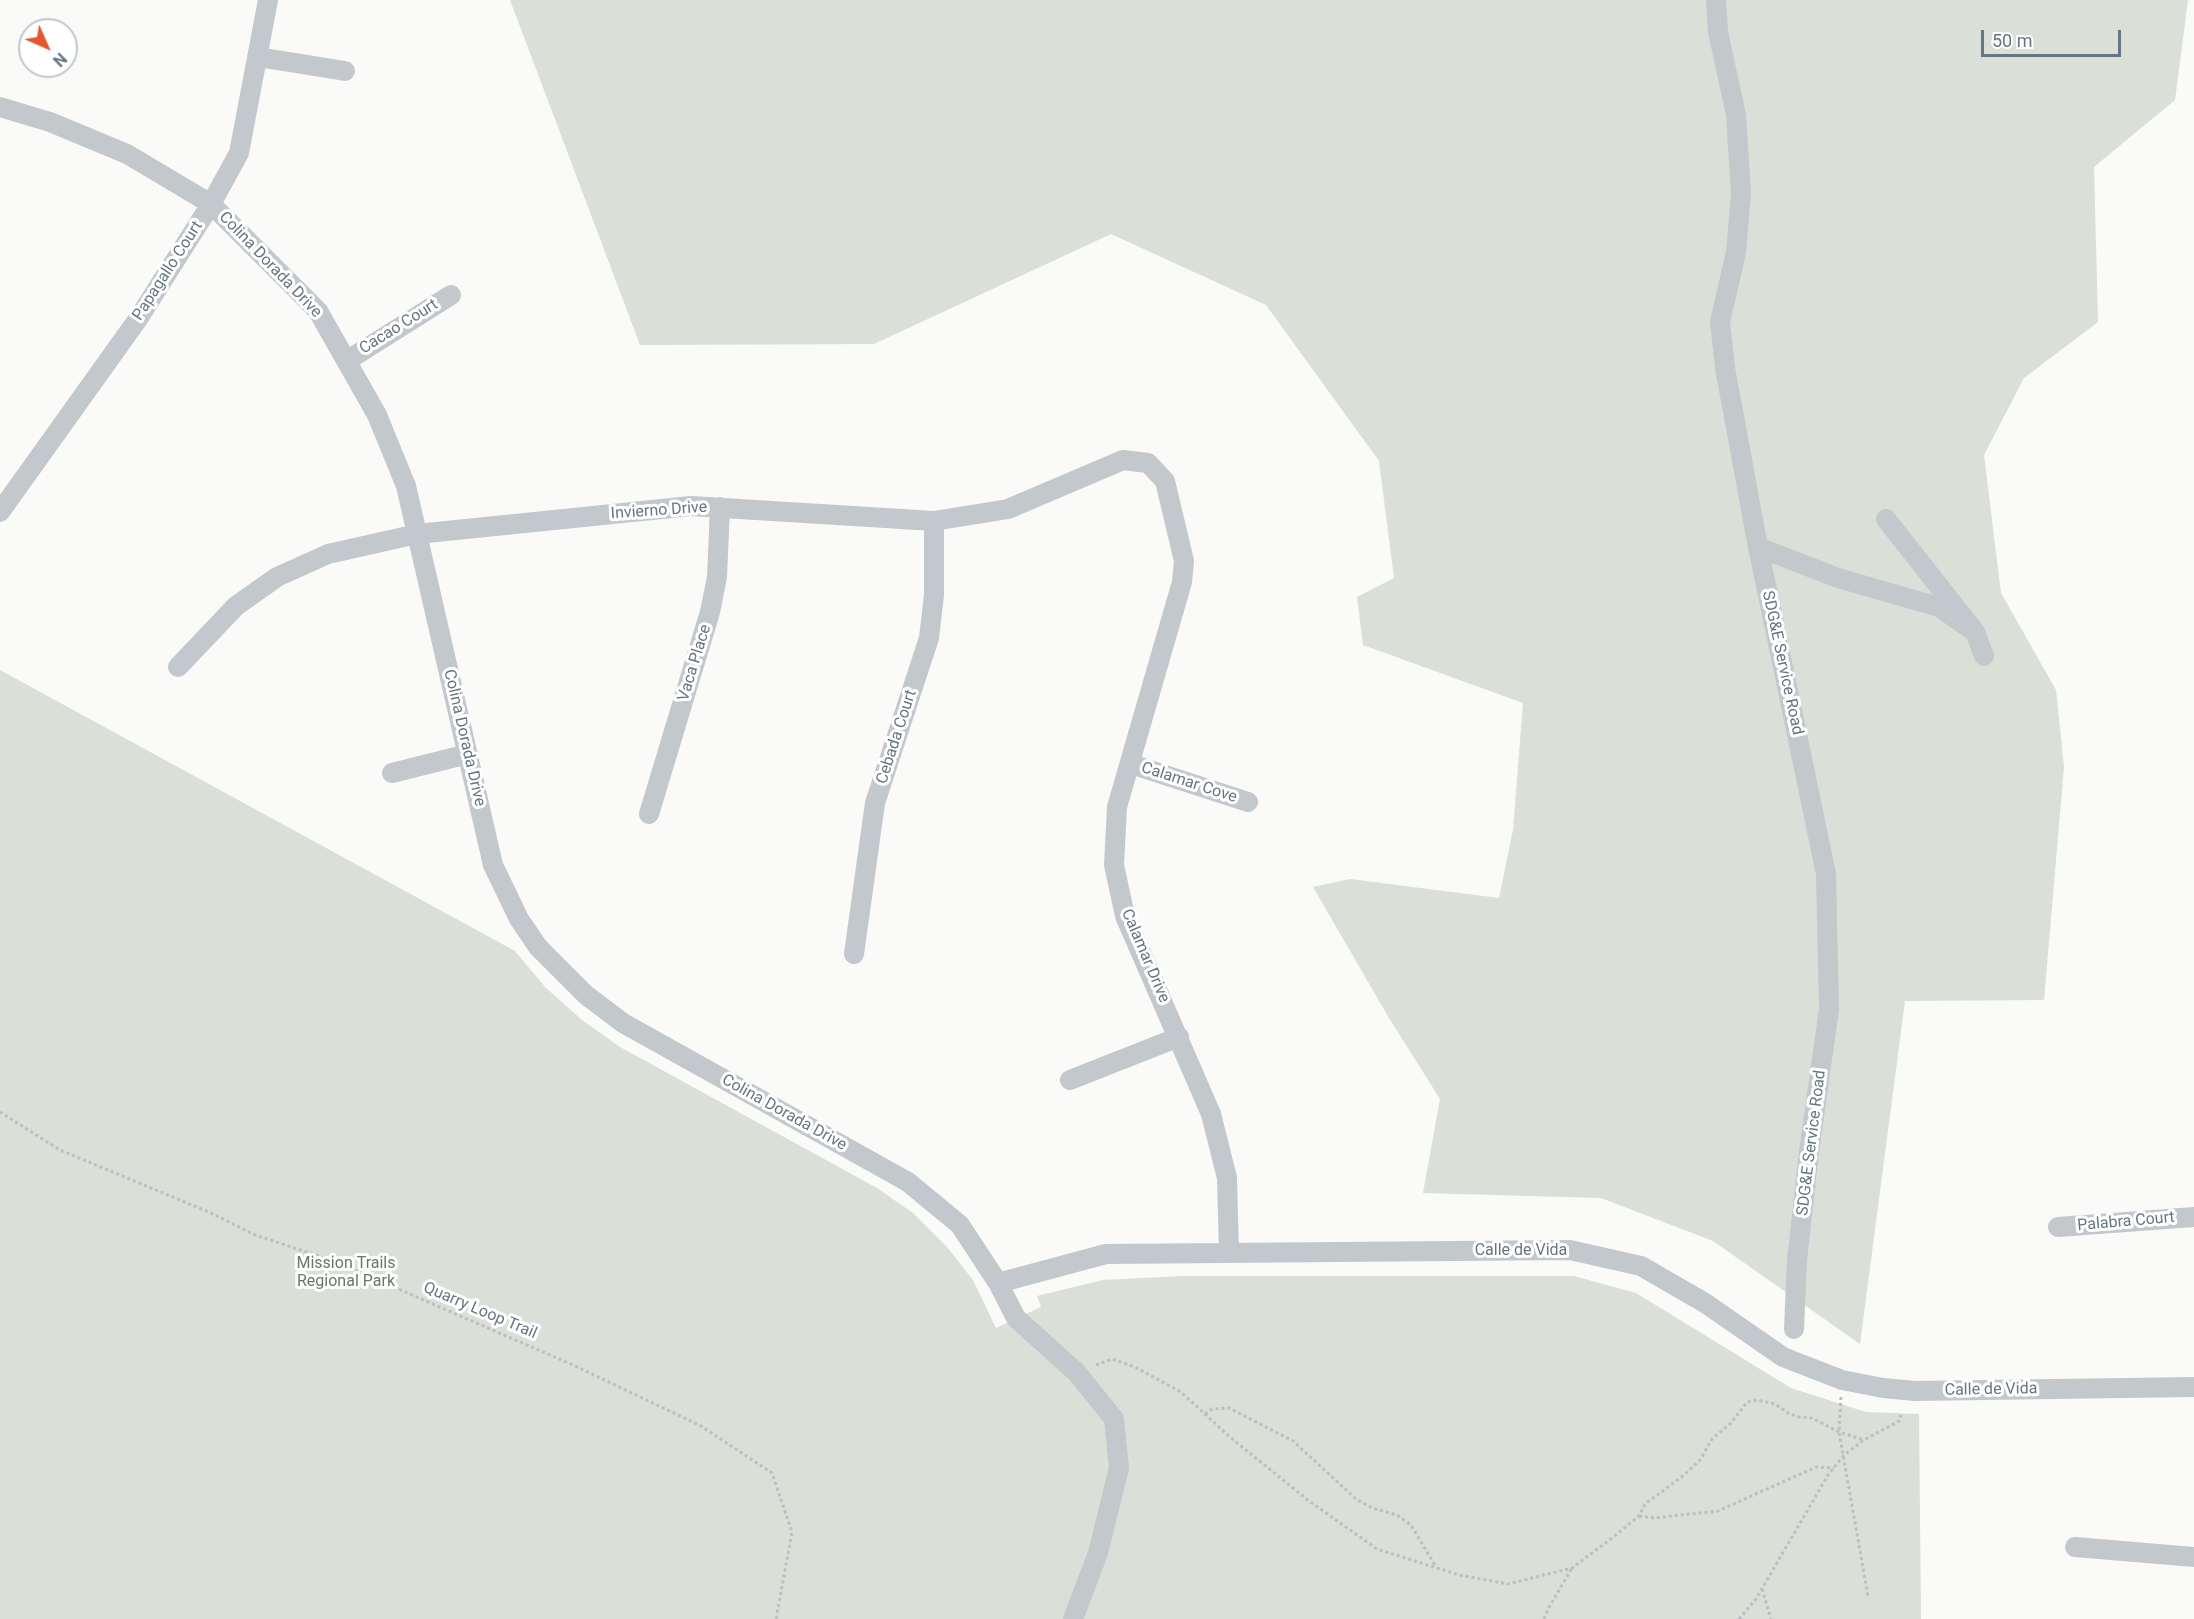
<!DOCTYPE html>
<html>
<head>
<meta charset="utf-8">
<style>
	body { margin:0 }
	#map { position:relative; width:2194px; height:1619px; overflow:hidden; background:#fafaf8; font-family:Roboto,sans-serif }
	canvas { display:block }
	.north { position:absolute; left:18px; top:18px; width:60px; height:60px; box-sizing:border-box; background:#fff; border:2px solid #c1c8cd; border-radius:50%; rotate:135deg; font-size:16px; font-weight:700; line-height:24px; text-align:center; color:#657683 }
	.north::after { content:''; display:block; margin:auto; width:21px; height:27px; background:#e4572e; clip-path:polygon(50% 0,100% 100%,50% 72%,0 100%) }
	.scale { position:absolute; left:1981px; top:30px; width:140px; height:27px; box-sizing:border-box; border:3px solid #657683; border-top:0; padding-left:8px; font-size:18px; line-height:21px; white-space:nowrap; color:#657683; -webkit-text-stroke:4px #fff; paint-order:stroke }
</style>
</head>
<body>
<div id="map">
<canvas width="2194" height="1619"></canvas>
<div class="north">N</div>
<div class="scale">50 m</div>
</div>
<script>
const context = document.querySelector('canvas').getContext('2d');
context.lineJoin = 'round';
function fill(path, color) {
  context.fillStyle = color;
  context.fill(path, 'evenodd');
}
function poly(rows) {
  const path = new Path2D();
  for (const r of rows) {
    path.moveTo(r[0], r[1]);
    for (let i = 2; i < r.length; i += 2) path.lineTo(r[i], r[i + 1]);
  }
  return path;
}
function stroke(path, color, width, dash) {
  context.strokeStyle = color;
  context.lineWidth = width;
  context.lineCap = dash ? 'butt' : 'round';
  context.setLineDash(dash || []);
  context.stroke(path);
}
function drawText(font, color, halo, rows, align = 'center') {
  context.font = font + ' Roboto,sans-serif';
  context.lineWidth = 6;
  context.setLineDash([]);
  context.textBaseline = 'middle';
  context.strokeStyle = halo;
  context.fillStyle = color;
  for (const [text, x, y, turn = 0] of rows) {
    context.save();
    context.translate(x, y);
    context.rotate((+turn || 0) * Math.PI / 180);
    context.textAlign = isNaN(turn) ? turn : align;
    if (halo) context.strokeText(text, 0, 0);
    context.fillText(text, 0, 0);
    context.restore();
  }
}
fill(poly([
	[510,0,2188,0,2175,100,2094,167,2098,322,2024,378,1984,455,2001,593,2056,690,2064,767,2044,1000,1905,1001,1860,1344,1713,1241,1601,1198,1423,1193,1440,1099,1389,1018,1313,887,1350,879,1499,898,1513,830,1523,703,1363,645,1357,597,1394,578,1379,461,1266,305,1111,234,874,344,640,345],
	[0,670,515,951,546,988,582,1020,620,1047,877,1188,913,1213,947,1247,973,1280,996,1328,1041,1307,1037,1296,1103,1280,1182,1276,1574,1276,1636,1293,1791,1388,1866,1412,1919,1414,1921,1619,0,1619]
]), '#dadfd7');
stroke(poly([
	[0,1112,60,1150,211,1213,255,1235,334,1261,573,1365,701,1426,772,1473,792,1532,776,1619],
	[1096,1365,1112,1359,1135,1367,1181,1392,1231,1438,1309,1501,1377,1549,1459,1575,1508,1584,1572,1568,1612,1538,1639,1516,1645,1504,1683,1476,1700,1460,1712,1439,1731,1423,1747,1402,1757,1400,1775,1404,1788,1413,1799,1417,1812,1418,1839,1432,1864,1440],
	[1841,1397,1839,1432,1868,1596],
	[1205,1414,1212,1409,1229,1408,1293,1441,1356,1499,1372,1508,1397,1515,1411,1525,1436,1567],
	[1639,1516,1654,1518,1718,1511,1816,1467,1834,1468],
	[1762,1589,1771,1619],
	[1544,1619,1548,1609,1572,1568],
	[1739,1619,1756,1599,1828,1475,1844,1455,1864,1440,1899,1421,1901,1415]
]), '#bbbfc2', 3, [3, 3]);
stroke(poly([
	[1716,0,1718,32,1736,115,1741,194,1736,252,1720,322,1725,368,1758,547,1826,874,1829,1009,1809,1152,1797,1260,1794,1329],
	[258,57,345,71],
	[0,107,50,122,127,154,211,204,318,311,377,415,406,486,493,865,519,919,538,947,586,995,623,1023,908,1182,960,1225,998,1283,1016,1318,1077,1373,1114,1419,1119,1468,1098,1553,1073,1619],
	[348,360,451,295],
	[0,512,138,319,211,204,239,153,268,0],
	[1886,519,1975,632,1984,656],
	[1758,547,1838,578,1939,607,1975,632],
	[178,667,236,606,277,577,328,554,417,534,691,506,934,521,1008,509,1123,460,1148,463,1165,481,1184,561,1182,582,1117,807,1114,865,1125,916,1211,1114,1227,1178,1229,1253],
	[1131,764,1248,802],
	[392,773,468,754],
	[649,814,710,612,717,577,720,507],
	[854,954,875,803,929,638,934,595,934,521],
	[1070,1080,1179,1037],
	[2058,1227,2194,1217],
	[998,1283,1106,1254,1570,1250,1641,1266,1705,1303,1783,1357,1842,1380,1883,1388,1915,1391,2194,1387],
	[2075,1547,2194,1557]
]), '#c3c8cc', 20);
drawText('16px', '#657683', '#fff', [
	["Colina Dorada Drive",270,265,46],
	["Papagallo Court",168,271,-57],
	["Cacao Court",399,327,-32],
	["Invierno Drive",659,511,-4],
	["Vaca Place",695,663,-73],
	["SDG&E Service Road",1782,663,78],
	["Cebada Court",897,737,-72],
	["Colina Dorada Drive",464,738,77],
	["Calamar Cove",1189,783,18],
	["Calamar Drive",1145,956,67],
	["Colina Dorada Drive",784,1113,29],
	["SDG&E Service Road",1812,1143,-83],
	["Palabra Court",2126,1222,-5],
	["Calle de Vida",1521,1251],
	["Quarry Loop Trail",480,1311,23],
	["Calle de Vida",1991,1390,-1]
]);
drawText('16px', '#687a64', '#fff', [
	["Mission Trails",346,1264],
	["Regional Park",346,1282]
]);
</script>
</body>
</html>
